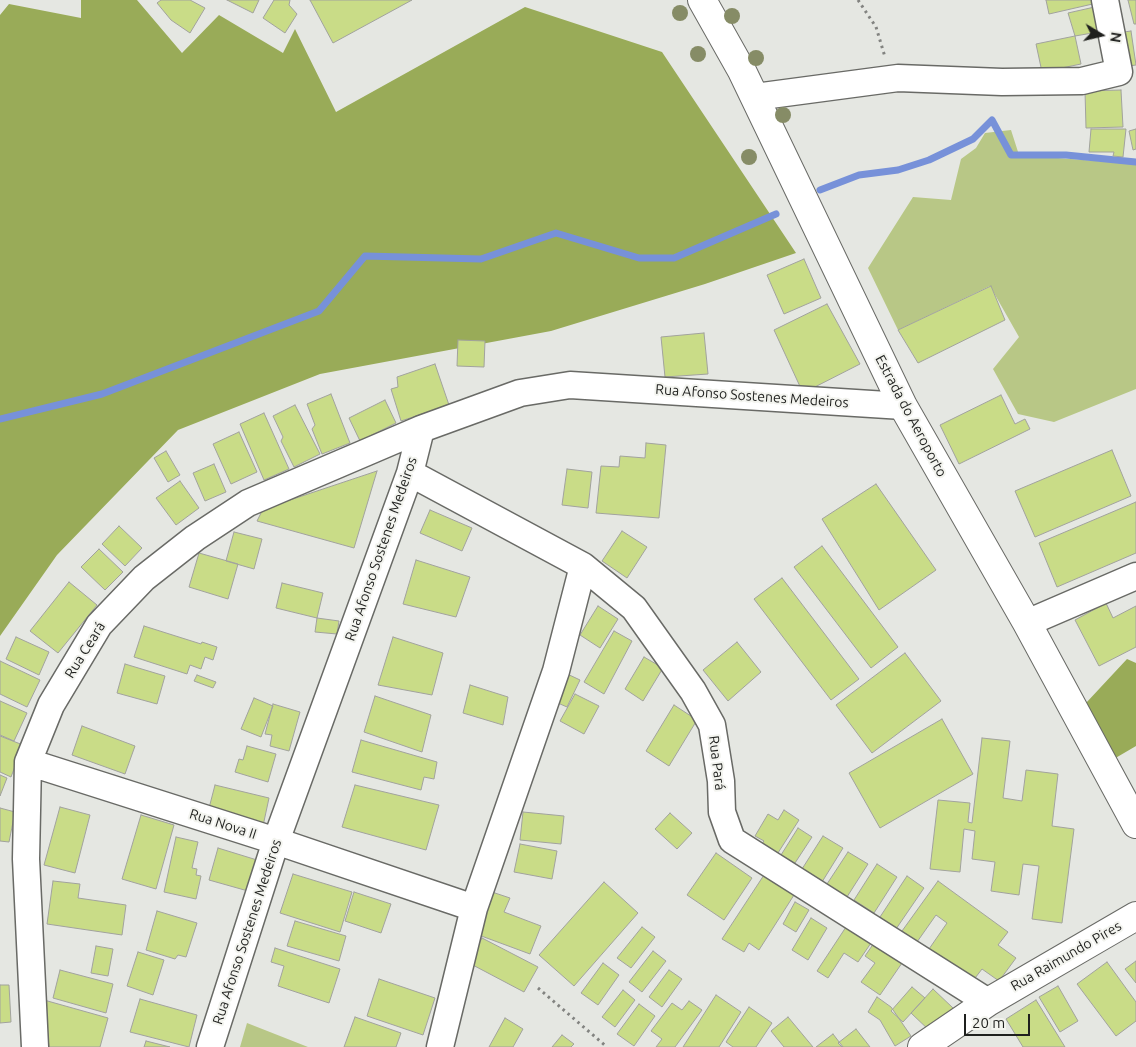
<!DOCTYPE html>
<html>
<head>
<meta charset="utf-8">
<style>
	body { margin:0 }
	#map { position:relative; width:1136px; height:1047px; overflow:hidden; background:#e5e7e2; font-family:Ubuntu,sans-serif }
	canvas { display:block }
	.north { position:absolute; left:1076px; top:10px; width:50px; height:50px; -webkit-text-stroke:4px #f3f4ef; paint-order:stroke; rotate:99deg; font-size:14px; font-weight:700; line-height:20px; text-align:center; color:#1f201e }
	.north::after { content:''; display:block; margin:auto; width:18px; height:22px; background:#1f201e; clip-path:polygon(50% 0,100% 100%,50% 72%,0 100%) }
	.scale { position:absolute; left:964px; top:1014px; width:66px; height:22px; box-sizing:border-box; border:2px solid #1f201e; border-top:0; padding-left:6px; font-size:15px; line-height:18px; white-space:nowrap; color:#1f201e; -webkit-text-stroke:4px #f3f4ef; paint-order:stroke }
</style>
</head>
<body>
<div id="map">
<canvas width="1136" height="1047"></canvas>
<div class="north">N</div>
<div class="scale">20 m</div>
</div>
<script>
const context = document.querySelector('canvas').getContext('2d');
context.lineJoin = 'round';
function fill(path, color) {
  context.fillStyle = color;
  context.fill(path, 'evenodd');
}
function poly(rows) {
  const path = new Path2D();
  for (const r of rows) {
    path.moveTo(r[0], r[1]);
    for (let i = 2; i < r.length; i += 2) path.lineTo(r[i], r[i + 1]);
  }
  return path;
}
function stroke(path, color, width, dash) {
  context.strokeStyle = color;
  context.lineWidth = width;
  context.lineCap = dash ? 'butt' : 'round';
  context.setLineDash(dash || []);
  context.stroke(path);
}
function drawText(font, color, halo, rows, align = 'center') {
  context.font = font + ' Ubuntu,sans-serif';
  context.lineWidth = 4;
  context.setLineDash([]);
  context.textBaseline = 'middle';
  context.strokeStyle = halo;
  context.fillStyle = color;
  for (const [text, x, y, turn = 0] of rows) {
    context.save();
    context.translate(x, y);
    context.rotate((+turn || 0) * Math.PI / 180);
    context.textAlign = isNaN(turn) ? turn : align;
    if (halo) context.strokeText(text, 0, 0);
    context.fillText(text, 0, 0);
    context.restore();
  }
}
fill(poly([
	[1011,130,1019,155,1136,164,1136,389,1054,422,1018,414,993,369,1019,337,990,286,898,330,868,268,913,197,951,200,961,159,976,148,985,133],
	[247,1023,308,1047,240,1047]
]), '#b8c786');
fill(poly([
	[81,0,137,0,182,53,219,15,283,53,295,29,336,112,525,7,662,52,796,253,705,284,551,331,320,374,178,430,57,555,0,636,0,15,9,4,81,18],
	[1127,659,1136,663,1136,746,1107,763,1086,703]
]), '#99ab58');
stroke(poly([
	[820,190,859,175,898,170,929,160,973,139,992,120,1011,155,1066,155,1136,162],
	[0,419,102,394,319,311,365,256,481,259,556,233,639,258,674,258,776,214]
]), '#7791d9', 7);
const building = poly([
	[161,0,190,0,205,8,190,33,171,20,157,3,161,0],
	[227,0,259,0,253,13,227,0],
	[274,0,290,0,289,5,297,14,285,33,263,18,274,0],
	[310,0,412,0,333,43,310,0],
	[1046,0,1097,0,1097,3,1049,14,1046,0],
	[1128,0,1136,0,1136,24,1134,24,1128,0],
	[1099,6,1104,31,1075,36,1068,13,1099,6],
	[1131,31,1136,65,1129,66,1124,32,1131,31],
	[1075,36,1081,64,1042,72,1036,44,1075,36],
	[1121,90,1123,127,1086,128,1085,91,1121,90],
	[1091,129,1126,129,1123,157,1113,156,1114,152,1089,152,1091,129],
	[1136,129,1136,149,1133,150,1129,131,1136,129],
	[804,259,821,298,784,314,767,275,804,259],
	[991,286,1005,320,918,363,898,330,991,286],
	[827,304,860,364,803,393,774,330,827,304],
	[704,333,708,374,665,377,661,337,704,333],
	[458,340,485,341,484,367,457,366,458,340],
	[435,364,449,405,401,421,391,389,398,387,397,377,435,364],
	[331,394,350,443,322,454,312,429,315,425,307,404,331,394],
	[1001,395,1015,424,1025,419,1030,429,959,464,940,425,1001,395],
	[385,400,396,423,360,441,349,418,385,400],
	[295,405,320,454,294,467,281,441,283,437,273,416,295,405],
	[264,413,289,469,264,480,240,424,264,413],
	[239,432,257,472,231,484,213,444,239,432],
	[646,443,666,445,659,518,596,513,601,466,619,467,620,456,645,458,646,443],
	[1112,450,1131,496,1035,537,1015,491,1112,450],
	[166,451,180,475,168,482,154,458,166,451],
	[214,464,226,492,205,501,193,473,214,464],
	[567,469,592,472,588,508,562,505,567,469],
	[377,471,354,548,257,521,263,509,377,471],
	[180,481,199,508,176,525,156,498,180,481],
	[876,484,936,570,879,610,822,519,876,484],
	[1136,502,1136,553,1057,587,1039,543,1136,502],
	[430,510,472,528,462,551,420,533,430,510],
	[119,526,142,548,125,566,102,544,119,526],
	[622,531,647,547,627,578,602,561,622,531],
	[234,532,262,539,254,569,226,561,234,532],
	[822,546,898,647,871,668,794,567,822,546],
	[99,549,123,572,105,590,81,567,99,549],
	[199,553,238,564,228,599,189,587,199,553],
	[416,560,470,577,456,617,403,604,416,560],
	[782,578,859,679,831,700,754,599,782,578],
	[69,582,97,605,58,653,30,631,69,582],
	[282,583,323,593,317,618,276,608,282,583],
	[1106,603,1113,618,1136,606,1136,647,1099,666,1075,620,1106,603],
	[598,606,618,619,600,648,580,635,598,606],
	[317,618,339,621,337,634,315,632,317,618],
	[144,626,201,644,202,642,217,647,213,660,205,657,201,669,190,665,187,674,134,657,144,626],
	[614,631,632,641,604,694,584,682,614,631],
	[16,637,49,652,39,675,6,659,16,637],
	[393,637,443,653,432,695,378,685,393,637],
	[737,642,761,672,728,701,703,670,737,642],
	[905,653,941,701,872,753,836,705,905,653],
	[644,657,663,668,643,701,625,689,644,657],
	[0,661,40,680,27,707,0,694,0,661],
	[125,664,165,676,157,704,117,693,125,664],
	[563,672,580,680,567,707,551,700,563,672],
	[197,675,216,682,213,688,194,681,197,675],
	[470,685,508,697,503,725,463,713,470,685],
	[575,694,599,706,584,734,560,721,575,694],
	[375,696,431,715,422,752,364,732,375,696],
	[254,698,273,706,261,737,241,729,254,698],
	[0,701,27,713,14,741,0,735,0,701],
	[273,704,300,712,289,751,270,746,272,735,265,734,273,704],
	[674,705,697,720,669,766,646,751,674,705],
	[942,719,973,774,880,828,849,773,942,719],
	[82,726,135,746,125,774,72,755,82,726],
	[0,736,23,745,11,777,0,772,0,736],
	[982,738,1010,741,1003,798,1022,801,1026,770,1058,774,1052,826,1074,829,1062,923,1032,919,1039,866,1023,864,1019,895,991,891,995,862,972,859,975,831,964,829,960,872,930,869,938,800,970,803,968,822,972,823,982,738],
	[361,740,437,762,434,779,424,777,421,790,352,772,361,740],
	[247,746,276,754,268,782,235,772,239,759,243,760,247,746],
	[0,775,7,778,0,796,0,775],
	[215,785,269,798,263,826,208,812,215,785],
	[355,785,439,805,426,850,342,827,355,785],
	[60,807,90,815,75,873,44,865,60,807],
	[0,808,15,812,9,842,0,841,0,808],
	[784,810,799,820,776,856,760,846,764,841,755,836,768,814,778,820,784,810],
	[523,812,564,816,561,844,520,840,523,812],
	[670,813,692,833,677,849,655,829,670,813],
	[141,815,174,825,156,889,122,879,141,815],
	[798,828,812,837,795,863,781,855,798,828],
	[823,836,843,848,822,882,802,869,823,836],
	[176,837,198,842,192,868,197,869,196,875,201,876,196,899,164,892,176,837],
	[520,844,557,851,552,879,514,872,520,844],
	[218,848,257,860,248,891,209,880,218,848],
	[848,852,868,864,845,900,825,887,848,852],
	[716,853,752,878,724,920,687,895,716,853],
	[877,864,897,877,874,913,854,900,877,864],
	[293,874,352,892,340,932,280,913,293,874],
	[764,875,794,895,759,950,749,943,744,952,722,939,764,875],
	[907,876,924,888,896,929,880,917,907,876],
	[53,881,80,884,78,898,126,905,122,935,47,924,53,881],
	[938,881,1008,932,998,945,1016,958,999,981,982,969,972,982,929,949,947,923,936,915,917,942,902,931,938,881],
	[604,882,638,913,574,986,539,955,604,882],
	[354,892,391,904,381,933,345,921,354,892],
	[492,892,510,898,504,912,541,926,530,954,476,934,492,892],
	[795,902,809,910,796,932,783,924,795,902],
	[157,911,197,923,186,957,178,955,175,959,146,950,157,911],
	[811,918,827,928,808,960,792,950,811,918],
	[295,921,346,936,339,961,287,946,295,921],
	[642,927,655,937,631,968,617,958,642,927],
	[846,927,871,943,858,962,844,953,828,978,817,971,846,927],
	[482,938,538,967,524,992,469,963,482,938],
	[874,943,902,963,880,995,861,982,875,963,865,956,874,943],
	[96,946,113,949,108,976,91,973,96,946],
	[275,948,340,969,329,1003,278,986,284,966,271,962,275,948],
	[653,951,666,961,642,992,629,982,653,951],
	[138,952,164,960,153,995,127,986,138,952],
	[1136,961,1136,983,1125,969,1136,961],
	[1107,962,1136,1002,1136,1021,1116,1036,1077,984,1107,962],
	[603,963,619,975,598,1005,581,993,603,963],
	[60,970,113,984,106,1013,53,998,60,970],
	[669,970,682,979,662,1007,649,997,669,970],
	[379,979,435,998,423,1035,367,1016,379,979],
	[0,985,9,985,11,1022,0,1023,0,985],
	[1058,986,1078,1021,1060,1032,1039,997,1058,986],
	[912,987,925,998,903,1022,891,1011,912,987],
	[933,989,953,1008,931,1032,911,1013,933,989],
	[623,990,635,1000,615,1027,602,1017,623,990],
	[716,995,741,1012,719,1047,683,1047,716,995],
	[877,997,891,1007,911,1036,895,1046,880,1020,868,1012,877,997],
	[140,999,197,1015,189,1047,130,1032,140,999],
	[44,1000,108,1018,100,1047,49,1047,44,1000],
	[1036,1000,1065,1047,1023,1047,1006,1019,1036,1000],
	[689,1001,702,1010,675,1047,656,1047,662,1039,651,1031,672,1003,682,1010,689,1001],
	[639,1004,655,1016,634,1046,617,1034,639,1004],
	[749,1007,772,1023,756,1047,733,1047,726,1042,749,1007],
	[355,1017,401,1033,396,1047,344,1047,355,1017],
	[788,1017,813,1047,784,1047,771,1031,788,1017],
	[505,1018,523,1029,513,1047,489,1047,505,1018],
	[856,1029,870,1047,842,1047,838,1043,856,1029],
	[833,1034,843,1047,816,1047,833,1034],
	[562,1035,574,1044,571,1047,552,1047,562,1035],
	[146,1041,170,1047,144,1047,146,1041]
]);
fill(building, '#c9dc87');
stroke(building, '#a1a29d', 1);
const street = poly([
	[755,97,898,78,1002,82,1082,81,1119,72,1105,0],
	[410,473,583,566,634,608,693,691,712,725,721,781,722,812,732,840,988,1002],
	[1027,623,1136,576],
	[28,762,276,841,474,908],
	[35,1047,26,859,28,762,51,705,99,625,144,578,195,538,248,503,421,429],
	[210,1047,276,841,410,473,421,429,520,393,570,385,903,406],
	[440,1047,474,908,556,671,583,566]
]);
const secondary = poly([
	[702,0,742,71,903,406,1027,623,1136,824],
	[922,1047,988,1002,1136,916]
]);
stroke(street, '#696a66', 29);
stroke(secondary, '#696a66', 30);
stroke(poly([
	[858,0,876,27,885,57],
	[538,988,607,1047]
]), '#828380', 3, [2.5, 4]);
stroke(street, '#fff', 26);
stroke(secondary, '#fff', 28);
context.fillStyle = '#868c66';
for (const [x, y] of [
	[680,13],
	[732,16],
	[698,54],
	[756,58],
	[783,115],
	[749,157]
]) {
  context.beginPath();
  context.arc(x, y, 8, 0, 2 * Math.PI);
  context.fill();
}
drawText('14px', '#1f201e', '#f3f4ef', [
	["Rua Afonso Sostenes Medeiros",752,396,4],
	["Estrada do Aeroporto",911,416,62],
	["Rua Afonso Sostenes Medeiros",381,549,-71],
	["Rua Ceará",85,650,-58],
	["Rua Pará",717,763,83],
	["Rua Nova II",223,824,18],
	["Rua Afonso Sostenes Medeiros",247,932,-72],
	["Rua Raimundo Pires",1066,956,-30]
]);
</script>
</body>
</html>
